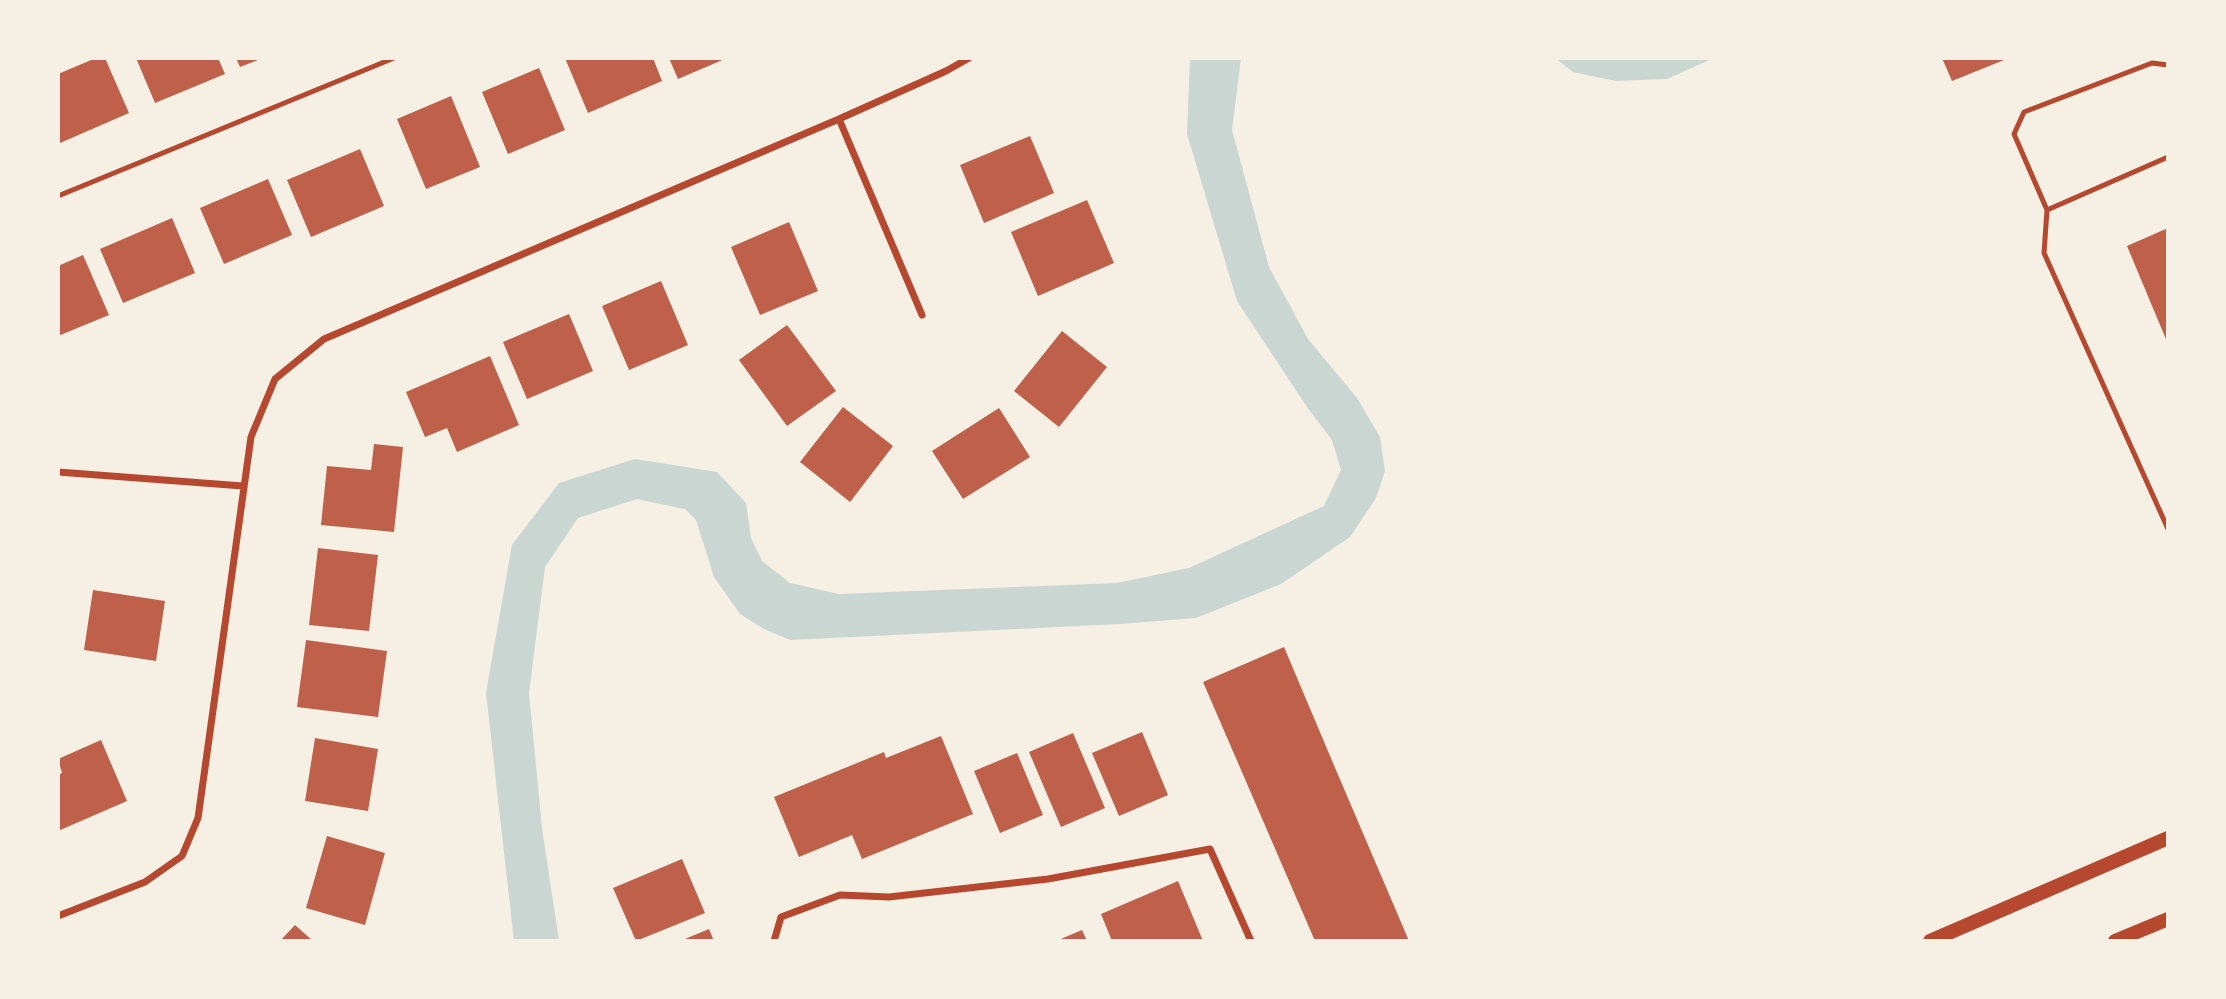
<!DOCTYPE html>
<html>
<head>
<meta charset="utf-8">
<style>
	body { margin:0 }
	#map { position:relative; width:2226px; height:999px; overflow:hidden; background:#f6efe4; font-family:"Space Grotesk",sans-serif }
	canvas { display:block }
	.frame { position:absolute; inset:0; border:60px solid #f6efe4; pointer-events:none }
</style>
</head>
<body>
<div id="map">
<canvas width="2226" height="999"></canvas>
<div class="frame"></div>
</div>
<script>
const context = document.querySelector('canvas').getContext('2d');
context.lineJoin = 'round';
function fill(path, color) {
  context.fillStyle = color;
  context.fill(path, 'evenodd');
}
function poly(rows) {
  const path = new Path2D();
  for (const r of rows) {
    path.moveTo(r[0], r[1]);
    for (let i = 2; i < r.length; i += 2) path.lineTo(r[i], r[i + 1]);
  }
  return path;
}
function stroke(path, color, width, dash) {
  context.strokeStyle = color;
  context.lineWidth = width;
  context.lineCap = dash ? 'butt' : 'round';
  context.setLineDash(dash || []);
  context.stroke(path);
}
fill(poly([
	[1190,58,1241,58,1232,130,1269,267,1308,339,1357,398,1380,437,1385,471,1376,498,1350,537,1281,584,1196,618,1120,624,790,640,764,629,740,614,714,577,696,520,685,509,637,499,578,518,545,567,529,693,542,828,559,941,514,941,486,693,512,545,559,483,635,459,717,472,746,503,751,538,762,561,790,583,839,594,1117,583,1189,568,1324,506,1341,470,1332,440,1307,407,1237,301,1187,134],
	[1555,58,1714,58,1667,79,1616,81,1573,72]
]), '#c9d6d2');
fill(poly([
	[96,58,105,58,129,113,60,143,58,136,58,74],
	[136,58,218,58,225,74,155,103],
	[236,58,263,58,240,67],
	[565,58,653,58,662,81,588,113],
	[669,58,727,58,678,79],
	[1942,58,2009,58,1952,81],
	[539,68,565,130,508,154,482,92],
	[451,96,480,167,426,189,397,119],
	[1030,136,1054,193,984,223,960,165],
	[360,149,384,206,311,237,287,180],
	[268,179,292,235,224,264,200,208],
	[1087,200,1114,263,1038,296,1011,232],
	[172,218,195,273,123,303,100,249],
	[789,222,818,291,760,315,731,247],
	[2168,228,2168,344,2127,246],
	[83,255,109,315,58,336,58,266],
	[661,281,688,345,629,370,602,306],
	[569,314,593,371,527,399,503,342],
	[787,325,836,391,787,426,739,360],
	[1062,331,1107,367,1059,427,1014,391],
	[490,356,519,425,457,452,447,428,425,437,406,392],
	[843,407,893,446,850,502,800,462],
	[999,408,1030,457,963,499,932,451],
	[374,444,403,447,394,532,321,525,327,466,371,470],
	[318,548,378,555,369,631,309,625],
	[93,590,165,601,156,661,84,650],
	[306,640,387,651,378,717,297,707],
	[1284,647,1333,763,1409,941,1315,941,1203,682],
	[1142,732,1168,795,1119,816,1092,753],
	[1073,733,1105,808,1061,827,1029,752],
	[941,736,973,814,862,859,852,835,799,857,774,797,884,752,886,758],
	[315,738,378,749,368,811,305,801],
	[101,740,127,801,58,831,58,775,62,773,58,759],
	[1017,753,1043,815,1000,833,974,771],
	[327,836,385,853,365,925,306,908],
	[682,859,705,913,636,941,613,888],
	[1178,881,1203,941,1112,941,1101,914],
	[295,925,313,941,280,941],
	[709,929,714,941,680,941],
	[1082,930,1087,941,1056,941]
]), '#bf614a');
stroke(poly([
	[2168,157,2047,210,2044,253,2168,529],
	[58,196,394,58],
	[2047,210,2014,134,2024,112,2152,63,2168,65]
]), '#b5482f', 5);
stroke(poly([
	[839,119,922,315],
	[58,472,243,486],
	[58,916,145,882,182,856,198,818,251,437,275,379,324,339,839,119,946,71,969,58],
	[774,941,781,917,840,895,889,897,1048,879,1210,849,1251,941]
]), '#b5482f', 7);
stroke(poly([
	[1930,941,2168,838],
	[2115,941,2168,919]
]), '#b5482f', 14);
</script>
</body>
</html>
